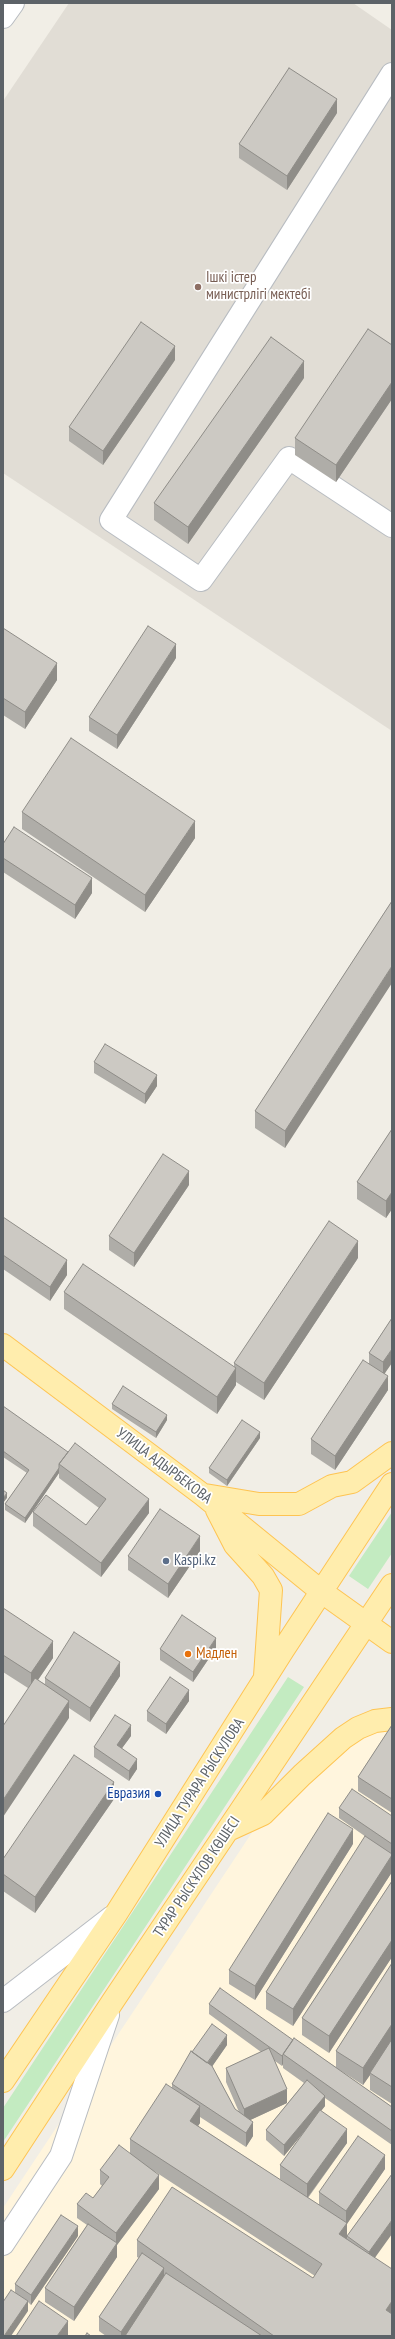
<!DOCTYPE html>
<html>
<head>
<meta charset="utf-8">
<style>
	body { margin:0 }
	#map { position:relative; width:395px; height:2339px; overflow:hidden; background:#f1eee6; font-family:"PT Sans Narrow",sans-serif }
	canvas { display:block }
	.frame { position:absolute; inset:0; border:4px solid #5d6368; pointer-events:none }
</style>
</head>
<body>
<div id="map">
<canvas width="395" height="2339"></canvas>
<div class="frame"></div>
</div>
<script>
const context = document.querySelector('canvas').getContext('2d');
context.lineJoin = 'round';
function fill(path, color) {
  context.fillStyle = color;
  context.fill(path, 'evenodd');
}
function poly(rows) {
  const path = new Path2D();
  for (const r of rows) {
    path.moveTo(r[0], r[1]);
    for (let i = 2; i < r.length; i += 2) path.lineTo(r[i], r[i + 1]);
  }
  return path;
}
function stroke(path, color, width, dash) {
  context.strokeStyle = color;
  context.lineWidth = width;
  context.lineCap = dash ? 'butt' : 'round';
  context.setLineDash(dash || []);
  context.stroke(path);
}
function drawText(font, color, halo, rows, align = 'center') {
  context.font = font + ' "PT Sans Narrow",sans-serif';
  context.lineWidth = 3.5;
  context.setLineDash([]);
  context.textBaseline = 'middle';
  context.strokeStyle = halo;
  context.fillStyle = color;
  for (const [text, x, y, turn = 0] of rows) {
    context.save();
    context.translate(x, y);
    context.rotate((+turn || 0) * Math.PI / 180);
    context.textAlign = isNaN(turn) ? turn : align;
    if (halo) context.strokeText(text, 0, 0);
    context.fillText(text, 0, 0);
    context.restore();
  }
}
fill(poly([
	[388,1708,392,1708,392,2336,3,2336,3,2208,255,1828,348,1728]
]), '#fff5dd');
fill(poly([
	[69,3,353,3,392,30,392,731,3,473,3,101]
]), '#e1ddd5');
fill(poly([
	[392,1512,392,1553,368,1589,349,1576],
	[288,1677,304,1687,3,2142,3,2108]
]), '#c3ebc1');
const minor = poly([
	[3,17,13,3],
	[392,74,111,520,201,580,289,458,392,526],
	[3,2001,112,1917],
	[3,2244,61,2156,108,2015]
]);
const major = poly([
	[3,1345,203,1495,322,1592,392,1642],
	[205,1495,259,1504,299,1504,332,1486,352,1482,392,1453],
	[217,1510,235,1545,263,1576,271,1590,265,1676],
	[228,1830,263,1814,302,1775,343,1738,358,1728,375,1721,392,1719],
	[3,2081,116,1914,283,1650,392,1484],
	[3,2169,113,2001,392,1585]
]);
stroke(minor, '#b8bcc1', 24);
stroke(major, '#fec452', 24);
stroke(minor, '#fff', 22);
stroke(major, '#ffedad', 22);
fill(poly([
	[337,113,287,190,239,158,239,144],
	[392,345,392,399,336,482,295,455,295,438],
	[175,360,103,465,69,441,69,427],
	[304,378,188,544,154,520,154,503],
	[3,628,57,680,25,729,3,715],
	[176,658,117,749,89,731,89,717],
	[22,812,195,838,145,912,22,829],
	[3,844,92,893,75,919,3,872],
	[392,901,285,1148,255,1128,255,1111],
	[94,1062,157,1086,145,1104,94,1073],
	[392,1129,392,1209,386,1218,357,1199,357,1182],
	[189,1185,134,1267,109,1250,109,1236],
	[3,1217,67,1275,50,1301,3,1269],
	[358,1258,264,1400,236,1382,236,1385,217,1414,64,1309,64,1292,234,1367,234,1363],
	[392,1318,385,1374,388,1390,335,1470,311,1454,311,1439,369,1364,369,1353],
	[112,1404,167,1420,156,1438,112,1409],
	[3,1406,149,1513,101,1577,33,1526,33,1512,86,1525,99,1508,59,1478,59,1473,25,1523,5,1510,5,1504,27,1473,3,1457],
	[260,1438,227,1486,209,1473,209,1468],
	[200,1551,168,1598,128,1570,128,1556],
	[3,1608,53,1658,38,1680,45,1684,45,1678,120,1676,90,1722,69,1708,69,1718,28,1688,3,1672],
	[216,1648,193,1682,160,1660,160,1649],
	[189,1701,166,1734,147,1721,147,1711],
	[392,1725,392,1813,358,1791,358,1777],
	[131,1736,122,1748,137,1769,129,1781,94,1757,94,1747],
	[114,1799,35,1913,3,1891,3,1859],
	[339,1808,392,1816,392,1872,293,2026,266,2009,266,1992,369,1839,339,1818],
	[353,1844,255,2000,229,1984,229,1970],
	[392,1881,392,1957,329,2053,302,2035,302,2018],
	[392,1963,392,2104,370,2090,370,2075,363,2085,338,2069,392,2107,392,2145,325,2098,325,2106,321,2111,347,2143,308,2198,319,2205,319,2192,385,2169,347,2223,347,2236,392,2174,375,2258,392,2336,106,2336,99,2331,99,2317,139,2258,137,2257,137,2240,313,2278,315,2276,154,2171,159,2189,117,2245,117,2257,74,2321,45,2302,45,2288,87,2225,77,2218,77,2204,93,2198,102,2186,100,2184,100,2170,130,2154,130,2139,172,2088,172,2084,192,2052,227,2045,212,2066,235,2109,239,2112,226,2082,226,2068,261,2052,209,2014,209,2004,293,2040,336,2067,336,2051],
	[275,2061,282,2066,283,2064,283,2068,304,2083,266,2130,266,2140,284,2156,304,2132,280,2165,280,2179,288,2185,198,2126,200,2123,200,2117,246,2147,253,2136,250,2120,287,2103],
	[78,2236,31,2305,28,2302,28,2311,15,2293,15,2284]
]), '#afada8');
fill(poly([
	[337,99,337,113,287,190,287,176],
	[175,346,175,360,103,465,103,451],
	[304,361,304,378,188,544,188,527],
	[392,382,392,399,336,482,336,465],
	[176,644,176,658,117,749,117,735],
	[57,663,57,680,25,729,25,712],
	[195,821,195,838,145,912,145,895],
	[92,878,92,893,75,919,75,905],
	[392,966,392,983,285,1148,285,1131],
	[157,1075,157,1086,145,1104,145,1094],
	[189,1171,189,1185,134,1267,134,1253],
	[392,1192,392,1209,386,1218,386,1201],
	[358,1241,358,1258,264,1400,264,1383],
	[67,1260,67,1275,50,1301,50,1287],
	[392,1349,392,1363,383,1376,383,1362],
	[236,1368,236,1385,217,1414,217,1397],
	[388,1376,388,1390,335,1470,335,1456],
	[167,1415,167,1420,156,1438,156,1432],
	[260,1432,260,1438,227,1486,227,1480],
	[59,1468,59,1473,25,1523,25,1518],
	[7,1493,7,1498,3,1503,3,1498],
	[149,1499,149,1513,101,1577,101,1563],
	[200,1536,200,1551,168,1598,168,1584],
	[216,1638,216,1648,193,1682,193,1672],
	[53,1641,53,1658,31,1690,31,1673],
	[120,1662,120,1676,90,1722,90,1708],
	[189,1690,189,1701,166,1734,166,1724],
	[69,1701,69,1718,3,1817,3,1800],
	[131,1725,131,1736,117,1755,117,1745],
	[137,1759,137,1769,129,1781,129,1771],
	[114,1782,114,1799,35,1913,35,1897],
	[353,1829,353,1844,255,2000,255,1986],
	[392,1855,392,1872,293,2026,293,2009],
	[392,1940,392,1957,329,2053,329,2036],
	[392,2024,392,2041,370,2073,370,2075,363,2085,363,2068],
	[227,2035,227,2045,207,2074,207,2064],
	[283,2054,283,2064,282,2066,282,2056],
	[287,2089,287,2103,244,2123,244,2109],
	[325,2096,325,2106,284,2156,284,2145],
	[200,2106,200,2123,190,2138,190,2121],
	[253,2122,253,2136,246,2147,246,2133],
	[347,2129,347,2143,307,2198,307,2184],
	[385,2155,385,2169,347,2224,347,2223,347,2241,339,2234,346,2225,346,2211],
	[159,2175,159,2189,117,2245,117,2257,74,2321,74,2307,116,2245,116,2233],
	[392,2220,392,2234,369,2266,369,2252],
	[78,2226,78,2236,31,2305,31,2295],
	[164,2268,164,2282,128,2336,121,2336,121,2332],
	[28,2301,28,2311,11,2336,4,2336],
	[392,2301,392,2318,386,2310],
	[68,2321,68,2335,67,2336,57,2336]
]), '#8f8d88');
const building = poly([
	[289,68,337,99,287,176,239,144,289,68],
	[141,322,175,346,103,451,69,427,141,322],
	[368,329,392,345,392,382,336,465,295,438,368,329],
	[271,337,304,361,188,527,154,503,271,337],
	[148,626,176,644,117,735,89,717,148,626],
	[3,628,57,663,25,712,3,698,3,628],
	[71,738,195,821,145,895,22,812,71,738],
	[14,827,92,878,75,905,3,858,3,844,14,827],
	[392,901,392,966,285,1131,255,1111,392,901],
	[105,1044,157,1075,145,1094,94,1062,105,1044],
	[392,1129,392,1192,386,1201,357,1182,392,1129],
	[163,1154,189,1171,134,1253,109,1236,163,1154],
	[3,1217,67,1260,50,1287,3,1255,3,1217],
	[329,1221,358,1241,264,1383,234,1363,329,1221],
	[83,1264,236,1368,217,1397,64,1292,83,1264],
	[392,1318,392,1349,383,1362,369,1353,392,1318],
	[363,1360,388,1376,335,1456,311,1439,363,1360],
	[123,1386,167,1415,156,1432,112,1404,123,1386],
	[3,1406,68,1452,59,1464,59,1468,25,1518,5,1504,29,1470,3,1451,3,1406],
	[242,1420,260,1432,227,1480,209,1468,242,1420],
	[75,1443,149,1499,101,1563,33,1512,46,1495,86,1525,106,1499,59,1464,75,1443],
	[3,1490,7,1493,3,1498,3,1490],
	[160,1509,200,1536,168,1584,128,1556,160,1509],
	[3,1608,53,1641,31,1673,3,1655,3,1608],
	[182,1615,216,1638,193,1672,160,1649,182,1615],
	[74,1632,120,1662,90,1708,45,1678,74,1632],
	[170,1677,189,1690,166,1724,147,1711,170,1677],
	[35,1678,69,1701,3,1800,3,1726,35,1678],
	[115,1715,131,1725,117,1745,137,1759,129,1771,94,1747,115,1715],
	[392,1725,392,1799,358,1777,392,1725],
	[74,1755,114,1782,35,1897,3,1874,3,1859,74,1755],
	[352,1789,392,1816,392,1844,339,1808,352,1789],
	[328,1813,353,1829,255,1986,229,1970,328,1813],
	[365,1836,392,1854,392,1855,293,2009,266,1992,365,1836],
	[392,1881,392,1940,329,2036,302,2018,392,1881],
	[392,1963,392,2024,363,2068,336,2051,392,1963],
	[220,1988,293,2040,282,2056,209,2004,220,1988],
	[212,2024,227,2035,207,2063,192,2052,212,2024],
	[294,2038,392,2107,392,2131,283,2054,294,2038],
	[392,2039,392,2087,370,2073,392,2039],
	[269,2048,287,2089,244,2109,226,2068,269,2048],
	[191,2051,212,2066,235,2109,253,2122,246,2133,172,2084,191,2051],
	[307,2080,325,2096,284,2145,266,2130,307,2080],
	[166,2084,200,2106,190,2121,347,2223,339,2234,392,2269,392,2301,386,2310,392,2314,392,2336,274,2336,137,2240,172,2187,313,2278,322,2264,130,2139,166,2084],
	[320,2110,347,2129,307,2184,280,2165,320,2110],
	[358,2136,385,2155,346,2211,319,2192,358,2136],
	[119,2145,159,2175,116,2233,77,2204,86,2193,93,2198,109,2177,100,2170,119,2145],
	[392,2174,392,2220,369,2252,347,2236,392,2174],
	[61,2215,78,2226,31,2295,15,2284,61,2215],
	[88,2224,117,2243,74,2307,45,2288,88,2224],
	[142,2253,164,2268,121,2332,99,2317,142,2253],
	[166,2273,262,2336,125,2336,166,2273],
	[11,2290,28,2301,4,2336,3,2336,3,2302,11,2290],
	[39,2301,68,2321,57,2336,16,2336,39,2301],
	[87,2333,91,2336,85,2336,87,2333]
]);
fill(building, '#ccc9c3');
stroke(building, '#8f8d88', 1);
for (const [x, y, r, color] of [
	[198,287,4,"#8d6e63"],
	[166,1561,4,"#5c6f8a"],
	[188,1654,4,"#e8710a"],
	[158,1794,4,"#1a4fb4"]
]) {
  const dot = new Path2D();
  dot.arc(x, y, r, 0, 2 * Math.PI);
  context.fillStyle = color;
  context.fill(dot);
  stroke(dot, '#fff', 1.5);
}
drawText('15px', '#785e54', '#fff', [
	["Ішкі істер",206,278],
	["министрлігі мектебі",206,295]
], 'left');
drawText('15px', '#5d6368', '#fff', [
	["УЛИЦА АДЫРБЕКОВА",164,1466,37],
	["УЛИЦА ТУРАРА РЫСКУЛОВА",200,1783,-57],
	["ТҰРАР РЫСКҰЛОВ КӨШЕСІ",197,1877,-56]
]);
drawText('15px', '#4e5e75', '#fff', [
	["Kaspi.kz",174,1561]
], 'left');
drawText('15px', '#c56008', '#fff', [
	["Мадлен",196,1654]
], 'left');
drawText('15px', '#164399', '#fff', [
	["Евразия",150,1794]
], 'right');
</script>
</body>
</html>
